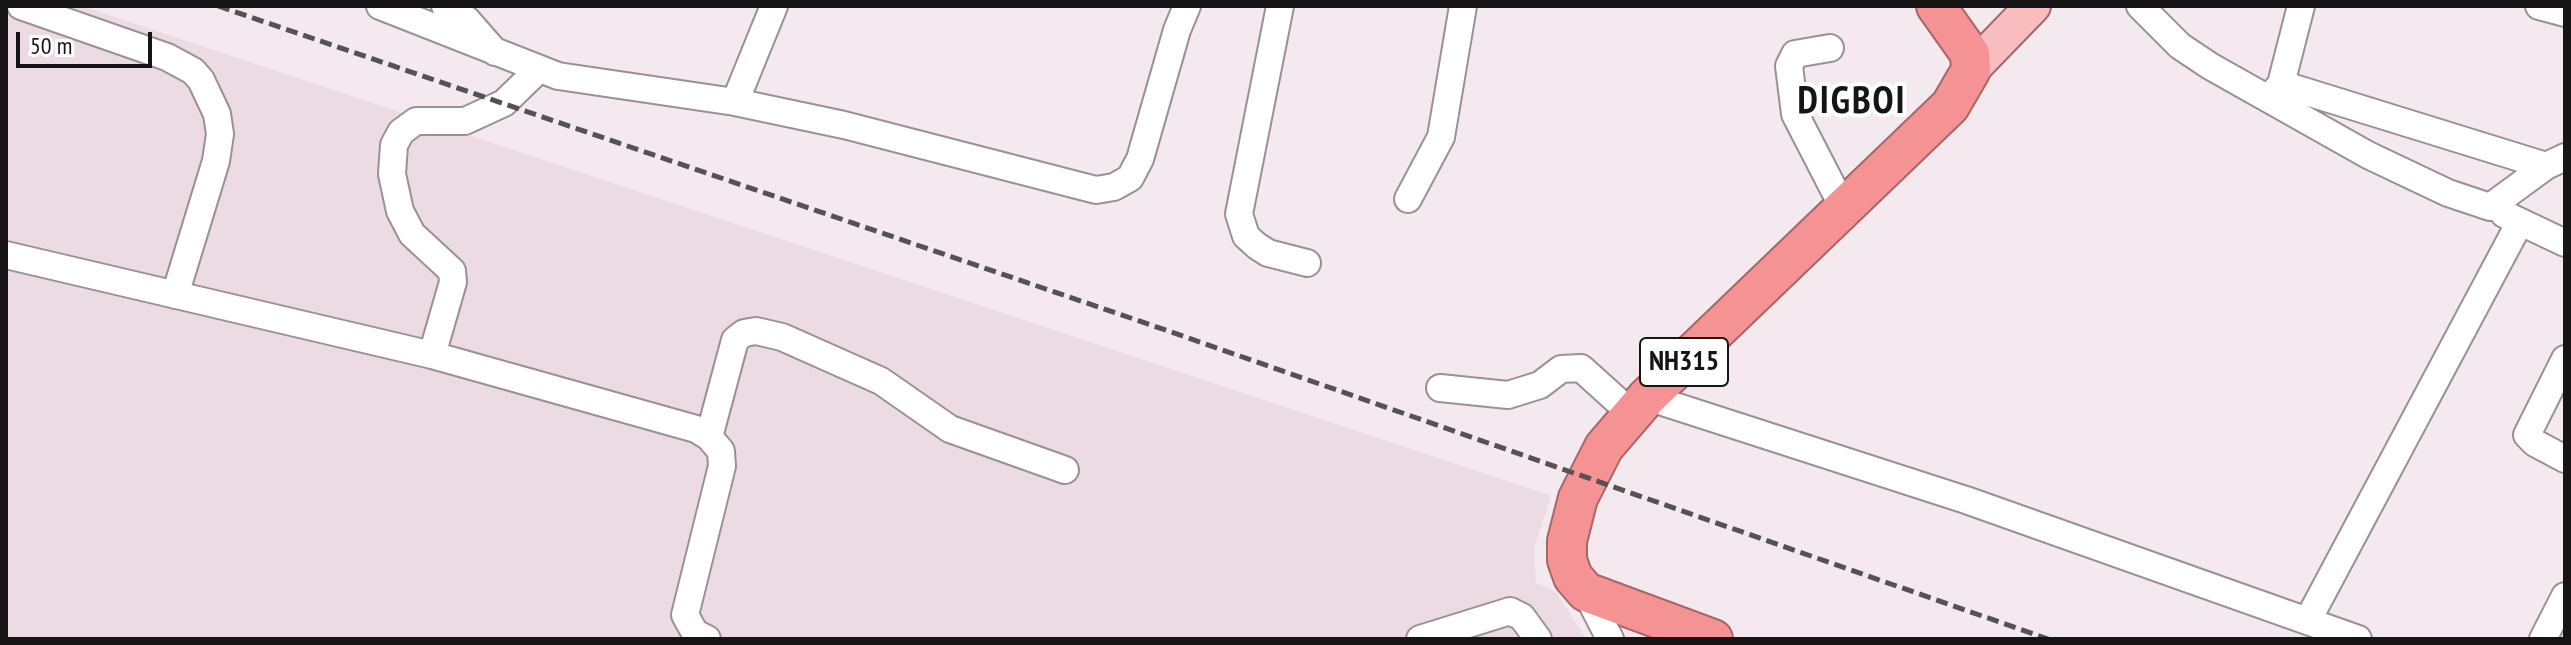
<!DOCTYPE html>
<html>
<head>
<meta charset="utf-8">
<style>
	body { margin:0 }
	#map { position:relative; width:2571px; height:645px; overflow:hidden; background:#f3e9ee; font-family:"PT Sans Narrow",sans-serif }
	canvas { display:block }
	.frame { position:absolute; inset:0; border:8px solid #171415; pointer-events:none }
	.scale { position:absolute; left:16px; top:32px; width:136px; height:36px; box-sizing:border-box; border:4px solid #171415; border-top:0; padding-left:10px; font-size:24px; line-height:28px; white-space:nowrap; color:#171415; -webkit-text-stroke:6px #fff; paint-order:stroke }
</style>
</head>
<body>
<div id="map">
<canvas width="2571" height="645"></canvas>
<div class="frame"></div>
<div class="scale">50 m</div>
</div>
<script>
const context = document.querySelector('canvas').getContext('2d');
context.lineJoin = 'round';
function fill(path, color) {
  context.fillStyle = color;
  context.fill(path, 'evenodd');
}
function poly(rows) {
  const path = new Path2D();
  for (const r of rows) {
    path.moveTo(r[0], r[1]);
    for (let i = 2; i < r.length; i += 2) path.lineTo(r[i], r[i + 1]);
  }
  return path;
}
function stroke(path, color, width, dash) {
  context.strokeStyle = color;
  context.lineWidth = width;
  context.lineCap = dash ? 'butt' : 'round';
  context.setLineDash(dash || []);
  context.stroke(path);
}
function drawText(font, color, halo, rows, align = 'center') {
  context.font = font + ' "PT Sans Narrow",sans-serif';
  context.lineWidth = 8;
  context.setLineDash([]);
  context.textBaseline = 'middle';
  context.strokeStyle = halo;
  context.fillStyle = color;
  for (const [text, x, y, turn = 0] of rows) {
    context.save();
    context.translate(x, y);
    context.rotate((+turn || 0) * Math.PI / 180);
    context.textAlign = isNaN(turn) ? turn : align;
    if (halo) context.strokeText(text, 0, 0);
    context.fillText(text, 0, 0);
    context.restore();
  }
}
fill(poly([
	[6,6,82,6,1551,496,1534,549,1536,583,1556,592,1586,639,6,639]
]), '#eddbe4');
const minor = poly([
	[21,6,167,57,193,71,201,80,217,114,220,134,216,161,175,295],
	[380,6,558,76,735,102,844,125,1096,190,1114,187,1130,178,1140,159,1177,30,1187,6],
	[445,6,467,20,495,52],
	[1280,6,1239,214,1246,236,1257,246,1268,253,1307,263],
	[2140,6,2180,46,2210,66,2368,155,2448,193,2490,207,2546,166,2565,157],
	[2539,6,2565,13],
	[1830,48,1795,54,1789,66,1795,114,1844,209],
	[538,70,504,103,465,121,416,121,401,132,394,145,392,174,400,211,412,234,452,271,453,282,432,355,696,429,709,437,721,451,722,466,685,615,695,633,707,639],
	[2281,84,2546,166],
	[2272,95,2281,84,2301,6],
	[735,102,774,6],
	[1408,199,1441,137,1463,6],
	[2504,214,2565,243],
	[6,255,432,355],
	[2565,359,2527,435,2535,443,2565,459],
	[1440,388,1508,395,1540,385,1561,369,1581,368,1632,414],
	[1647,397,1966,500,2358,639],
	[709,437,735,340,744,333,756,331,782,337,881,381,950,429,1065,470],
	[1586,592,1610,639],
	[2308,620,2520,222],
	[1420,639,1510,611,1522,617,1538,639],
	[2543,639,2565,596]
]);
const major = poly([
	[1971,70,2033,6]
]);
const highway = poly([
	[1713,639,1586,592,1573,577,1567,560,1567,541,1578,498,1604,447,1647,397,1950,106,1971,70,1970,54,1936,6]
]);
stroke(minor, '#9a9095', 30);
stroke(major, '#a76668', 38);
stroke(highway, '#a76668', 42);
stroke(minor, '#fff', 26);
stroke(major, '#f8bebf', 34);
stroke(highway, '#f49294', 38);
stroke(poly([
	[218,6,1154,326,2048,639]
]), '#565153', 5, [12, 6]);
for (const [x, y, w] of [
	[1684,362,88]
]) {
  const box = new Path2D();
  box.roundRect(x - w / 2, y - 24, w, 48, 6);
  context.fillStyle = '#fff';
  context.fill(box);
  stroke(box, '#171415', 2);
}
drawText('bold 28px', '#171415', null, [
	["NH315",1684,362]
]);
context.letterSpacing = '2px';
drawText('bold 38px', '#171415', '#fff', [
	["DIGBOI",1852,102]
]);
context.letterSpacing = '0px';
</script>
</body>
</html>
